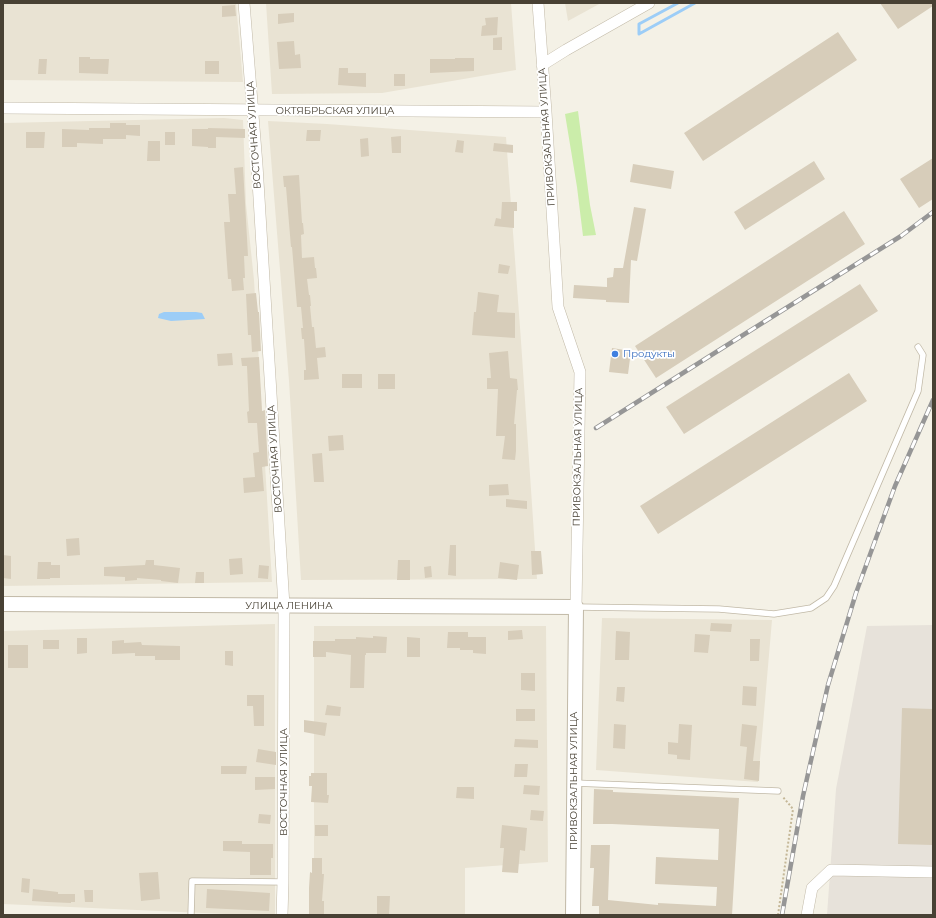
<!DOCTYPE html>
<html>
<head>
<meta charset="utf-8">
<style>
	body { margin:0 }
	#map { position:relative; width:936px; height:918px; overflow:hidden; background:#f4f1e6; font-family:Montserrat,sans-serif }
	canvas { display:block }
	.frame { position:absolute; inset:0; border:4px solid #484134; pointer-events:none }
</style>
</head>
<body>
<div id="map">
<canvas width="936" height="918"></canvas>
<div class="frame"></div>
</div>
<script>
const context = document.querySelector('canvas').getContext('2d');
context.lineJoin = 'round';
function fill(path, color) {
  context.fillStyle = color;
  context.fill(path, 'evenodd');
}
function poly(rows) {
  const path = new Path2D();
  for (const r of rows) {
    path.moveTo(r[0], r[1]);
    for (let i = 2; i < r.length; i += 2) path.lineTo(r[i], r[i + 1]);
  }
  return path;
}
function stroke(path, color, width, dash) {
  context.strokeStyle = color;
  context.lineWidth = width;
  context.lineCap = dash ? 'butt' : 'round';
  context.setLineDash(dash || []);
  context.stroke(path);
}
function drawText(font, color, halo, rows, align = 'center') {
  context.font = font + ' Montserrat,sans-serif';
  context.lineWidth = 3.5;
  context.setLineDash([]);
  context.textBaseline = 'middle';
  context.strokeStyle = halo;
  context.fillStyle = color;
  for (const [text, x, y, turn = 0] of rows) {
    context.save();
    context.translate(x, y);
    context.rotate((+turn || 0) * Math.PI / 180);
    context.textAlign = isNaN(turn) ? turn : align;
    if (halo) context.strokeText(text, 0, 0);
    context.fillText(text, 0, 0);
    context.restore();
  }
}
fill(poly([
	[3,3,236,3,243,82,3,80],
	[266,3,511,3,516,70,382,93,272,94],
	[565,3,601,3,568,21],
	[224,118,243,120,246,204,254,280,272,582,3,586,3,123],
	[268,121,327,124,506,137,521,341,537,579,301,580,289,381],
	[602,618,772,620,758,782,596,770],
	[275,624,275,915,248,915,3,904,3,631],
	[314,626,546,626,548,862,465,868,465,915,314,915]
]), '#e9e3d3');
fill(poly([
	[933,625,933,915,827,915,836,789,867,626]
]), '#e7e2da');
fill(poly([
	[578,111,590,205,596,235,583,236,577,187,565,114]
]), '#cbedaa');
fill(poly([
	[164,312,196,312,202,313,205,319,171,321,158,318,159,314]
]), '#9ccdf7');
stroke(poly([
	[678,3,639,24,639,34,695,3]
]), '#9ccdf7', 3);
fill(poly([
	[880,3,933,3,933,6,898,29],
	[235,5,236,16,222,17,222,6],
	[294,13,294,22,278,24,278,14],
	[498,17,497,35,481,36,482,26,486,25,485,18],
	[838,32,857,60,703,161,684,133],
	[502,37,502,50,493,50,493,38],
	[294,41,295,55,300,54,301,68,279,69,277,42],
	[79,57,90,57,90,59,109,59,108,74,79,73],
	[455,58,474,58,474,71,430,73,430,59,455,59],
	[39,59,47,59,46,74,38,74],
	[205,61,219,61,219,74,205,74],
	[339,68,348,68,348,73,366,73,366,87,338,85],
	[394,74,405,74,405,86,394,86],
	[110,123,126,123,126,125,140,125,140,136,126,135,126,139,103,139,103,144,77,143,77,147,62,147,62,129,89,130,89,128,110,128],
	[208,128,245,129,245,138,216,137,216,148,208,148,208,147,192,146,192,129,208,129],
	[307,130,321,130,320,141,306,141],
	[26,132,45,132,44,148,26,148],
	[165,132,175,132,175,145,165,145],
	[401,136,401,153,392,153,391,137],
	[368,138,369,156,361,157,360,139],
	[457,140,464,141,463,153,455,152],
	[148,141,160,141,160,161,147,161],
	[494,143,513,145,513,153,493,151],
	[933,158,933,199,919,208,900,179],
	[814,161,825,179,745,230,734,212],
	[633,164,674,171,671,189,630,182],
	[243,167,248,256,244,256,245,278,243,278,244,290,232,291,231,279,228,279,224,222,230,222,228,194,236,194,234,168],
	[299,175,302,223,303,223,304,234,301,235,302,258,314,257,315,268,316,268,317,278,307,279,309,295,310,295,311,306,310,306,312,327,314,327,316,348,325,347,326,357,317,358,319,379,304,380,304,370,306,370,304,339,302,339,301,328,303,328,301,307,297,307,292,247,291,247,286,187,284,187,283,176],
	[502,202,517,202,517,211,514,211,514,228,494,226,496,218,501,219],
	[634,207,646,209,637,261,631,260,629,303,606,302,606,300,573,298,574,285,607,287,607,278,613,277,614,268,623,268],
	[844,211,865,244,656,378,635,346],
	[499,264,510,266,508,274,498,273],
	[860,284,878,311,684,434,666,407],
	[478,292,499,295,497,312,515,313,515,338,472,335,474,312,476,312],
	[256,293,258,312,259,312,261,351,252,352,251,335,248,335,246,294],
	[612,348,631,351,628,374,609,372],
	[508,351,510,378,517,379,518,390,517,390,514,424,516,424,516,451,515,460,502,459,505,436,496,436,498,389,487,389,487,378,491,378,489,353],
	[232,353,233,365,218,366,217,354],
	[259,357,262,411,265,410,268,466,262,467,264,491,244,493,243,478,255,477,253,453,259,452,257,423,248,423,247,412,249,411,247,366,242,366,241,358],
	[849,373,867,401,658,534,640,506],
	[342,374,362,374,362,388,342,388],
	[378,374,395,374,395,389,378,389],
	[343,435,344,450,329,451,328,436],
	[322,453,324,482,314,482,312,454],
	[508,484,509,495,489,496,489,485],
	[506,499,527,501,527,509,506,507],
	[79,538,80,555,67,556,66,539],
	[450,545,456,545,456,576,448,575],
	[531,551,541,551,543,574,532,575],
	[3,555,11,556,11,579,3,578],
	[242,558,243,574,230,575,229,559],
	[146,560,154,560,154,565,180,568,178,583,161,581,161,580,137,578,137,580,125,581,125,577,104,576,104,567,145,565],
	[398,560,410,560,410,580,397,580],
	[38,562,51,562,51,565,60,565,60,578,50,578,50,579,37,579],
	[500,562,519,565,517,580,498,578],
	[259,565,269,566,268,579,258,578],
	[431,566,432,577,425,578,424,567],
	[196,572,204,572,204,583,195,583],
	[711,623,732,624,731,632,710,631],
	[522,630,523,639,508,640,508,631],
	[616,631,630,632,629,660,615,660],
	[448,632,468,632,468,637,486,637,486,654,473,653,473,650,460,650,460,648,447,648],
	[695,634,710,635,708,653,694,652],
	[373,636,387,637,386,653,366,653,366,655,365,655,364,688,350,688,351,655,326,652,326,657,313,657,313,641,335,641,335,639,356,639,356,637,373,638],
	[407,637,420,638,420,657,407,657],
	[77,638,87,638,87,653,77,654],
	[750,639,760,639,759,661,750,661],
	[43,640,59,640,59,649,43,649],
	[124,640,124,643,141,642,142,645,180,646,180,660,155,660,155,656,135,656,135,653,112,654,112,641],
	[8,645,28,645,28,668,8,668],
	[225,651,233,651,233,666,225,665],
	[521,673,535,673,535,691,521,690],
	[743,686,757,687,756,706,742,705],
	[617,687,625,687,624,702,616,701],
	[247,695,264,695,264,726,254,726,253,706,247,706],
	[327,705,341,707,340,716,325,715],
	[902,708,933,709,933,845,898,844],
	[516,709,535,709,535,721,516,721],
	[304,720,327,723,325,736,304,732],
	[614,724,626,725,625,749,613,748],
	[679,724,692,725,690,760,677,759,677,755,668,754,668,742,678,743],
	[742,724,757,726,753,761,760,761,759,781,744,779,747,747,740,746],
	[515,739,538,740,538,748,514,747],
	[258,749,276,752,276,765,256,762],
	[515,764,528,764,527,777,514,777],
	[221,766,247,766,246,774,221,774],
	[311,773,327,773,327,795,329,795,328,803,311,802,312,786,309,786,309,776,311,776],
	[255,777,275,777,275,789,255,790],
	[524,785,540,786,539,795,523,794],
	[457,787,474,787,474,799,456,798],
	[594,789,613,790,613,792,739,798,732,915,599,915,599,906,592,906,594,868,590,868,591,845,610,845,608,900,658,905,658,903,716,906,717,887,655,884,656,857,718,860,719,829,612,824,593,824],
	[531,810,544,811,543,821,530,820],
	[259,814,271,815,270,824,258,823],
	[315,825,328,825,328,836,315,836],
	[502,825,527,828,525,851,520,850,518,873,502,872,504,848,500,848],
	[223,841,242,841,242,844,273,844,273,858,271,858,271,875,250,875,250,852,223,851],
	[312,858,322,858,322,874,324,874,322,901,324,901,324,915,309,915,309,888,310,872,312,873],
	[158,872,160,899,141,901,139,873],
	[22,878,30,879,29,893,21,892],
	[33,889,58,892,58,894,75,894,75,902,71,902,71,903,47,902,32,901],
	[207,889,270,893,269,911,206,908],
	[84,890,93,890,93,902,85,902],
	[377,896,390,896,389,915,377,915]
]), '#d7cdba');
const service = poly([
	[576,607,719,609,774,614,811,608,826,598,834,586,918,391,923,355,918,347],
	[574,783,778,791],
	[191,915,192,881,283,882]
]);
const minor = poly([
	[244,3,257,165,284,606,283,882,282,915],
	[538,3,546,112,558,307,580,372,576,607],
	[542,65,566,50,649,3],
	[3,108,546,112],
	[807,915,812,888,831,870,933,872]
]);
const tertiary = poly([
	[3,604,576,607,573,915]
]);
stroke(service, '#c1b9a7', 7);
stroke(minor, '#c1b9a7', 12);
stroke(tertiary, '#c1b9a7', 16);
stroke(poly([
	[778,915,793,809,783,797]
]), '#c4b797', 2, [2, 2]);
stroke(service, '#fff', 5.5);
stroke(minor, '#fff', 11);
stroke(tertiary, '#fff', 14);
const rail = poly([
	[596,428,732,342,901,236,933,212],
	[782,915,803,796,828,685,856,593,895,486,933,400]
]);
stroke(rail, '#969696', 4.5);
stroke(rail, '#fff', 3, [9]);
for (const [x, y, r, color] of [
	[615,354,4,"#3f7fe0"]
]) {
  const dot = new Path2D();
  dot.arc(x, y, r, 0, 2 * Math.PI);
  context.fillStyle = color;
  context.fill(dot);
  stroke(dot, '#fff', 1.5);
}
drawText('10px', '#484134', '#fff', [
	["ОКТЯБРЬСКАЯ УЛИЦА",335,111],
	["ВОСТОЧНАЯ УЛИЦА",254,135,-94],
	["ПРИВОКЗАЛЬНАЯ УЛИЦА",547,137,-94],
	["ПРИВОКЗАЛЬНАЯ УЛИЦА",578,457,-89],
	["ВОСТОЧНАЯ УЛИЦА",275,459,-94],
	["УЛИЦА ЛЕНИНА",289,606],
	["ПРИВОКЗАЛЬНАЯ УЛИЦА",574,781,-90],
	["ВОСТОЧНАЯ УЛИЦА",284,782,-90]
]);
drawText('10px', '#366cbe', '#fff', [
	["Продукты",623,354]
], 'left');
</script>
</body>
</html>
